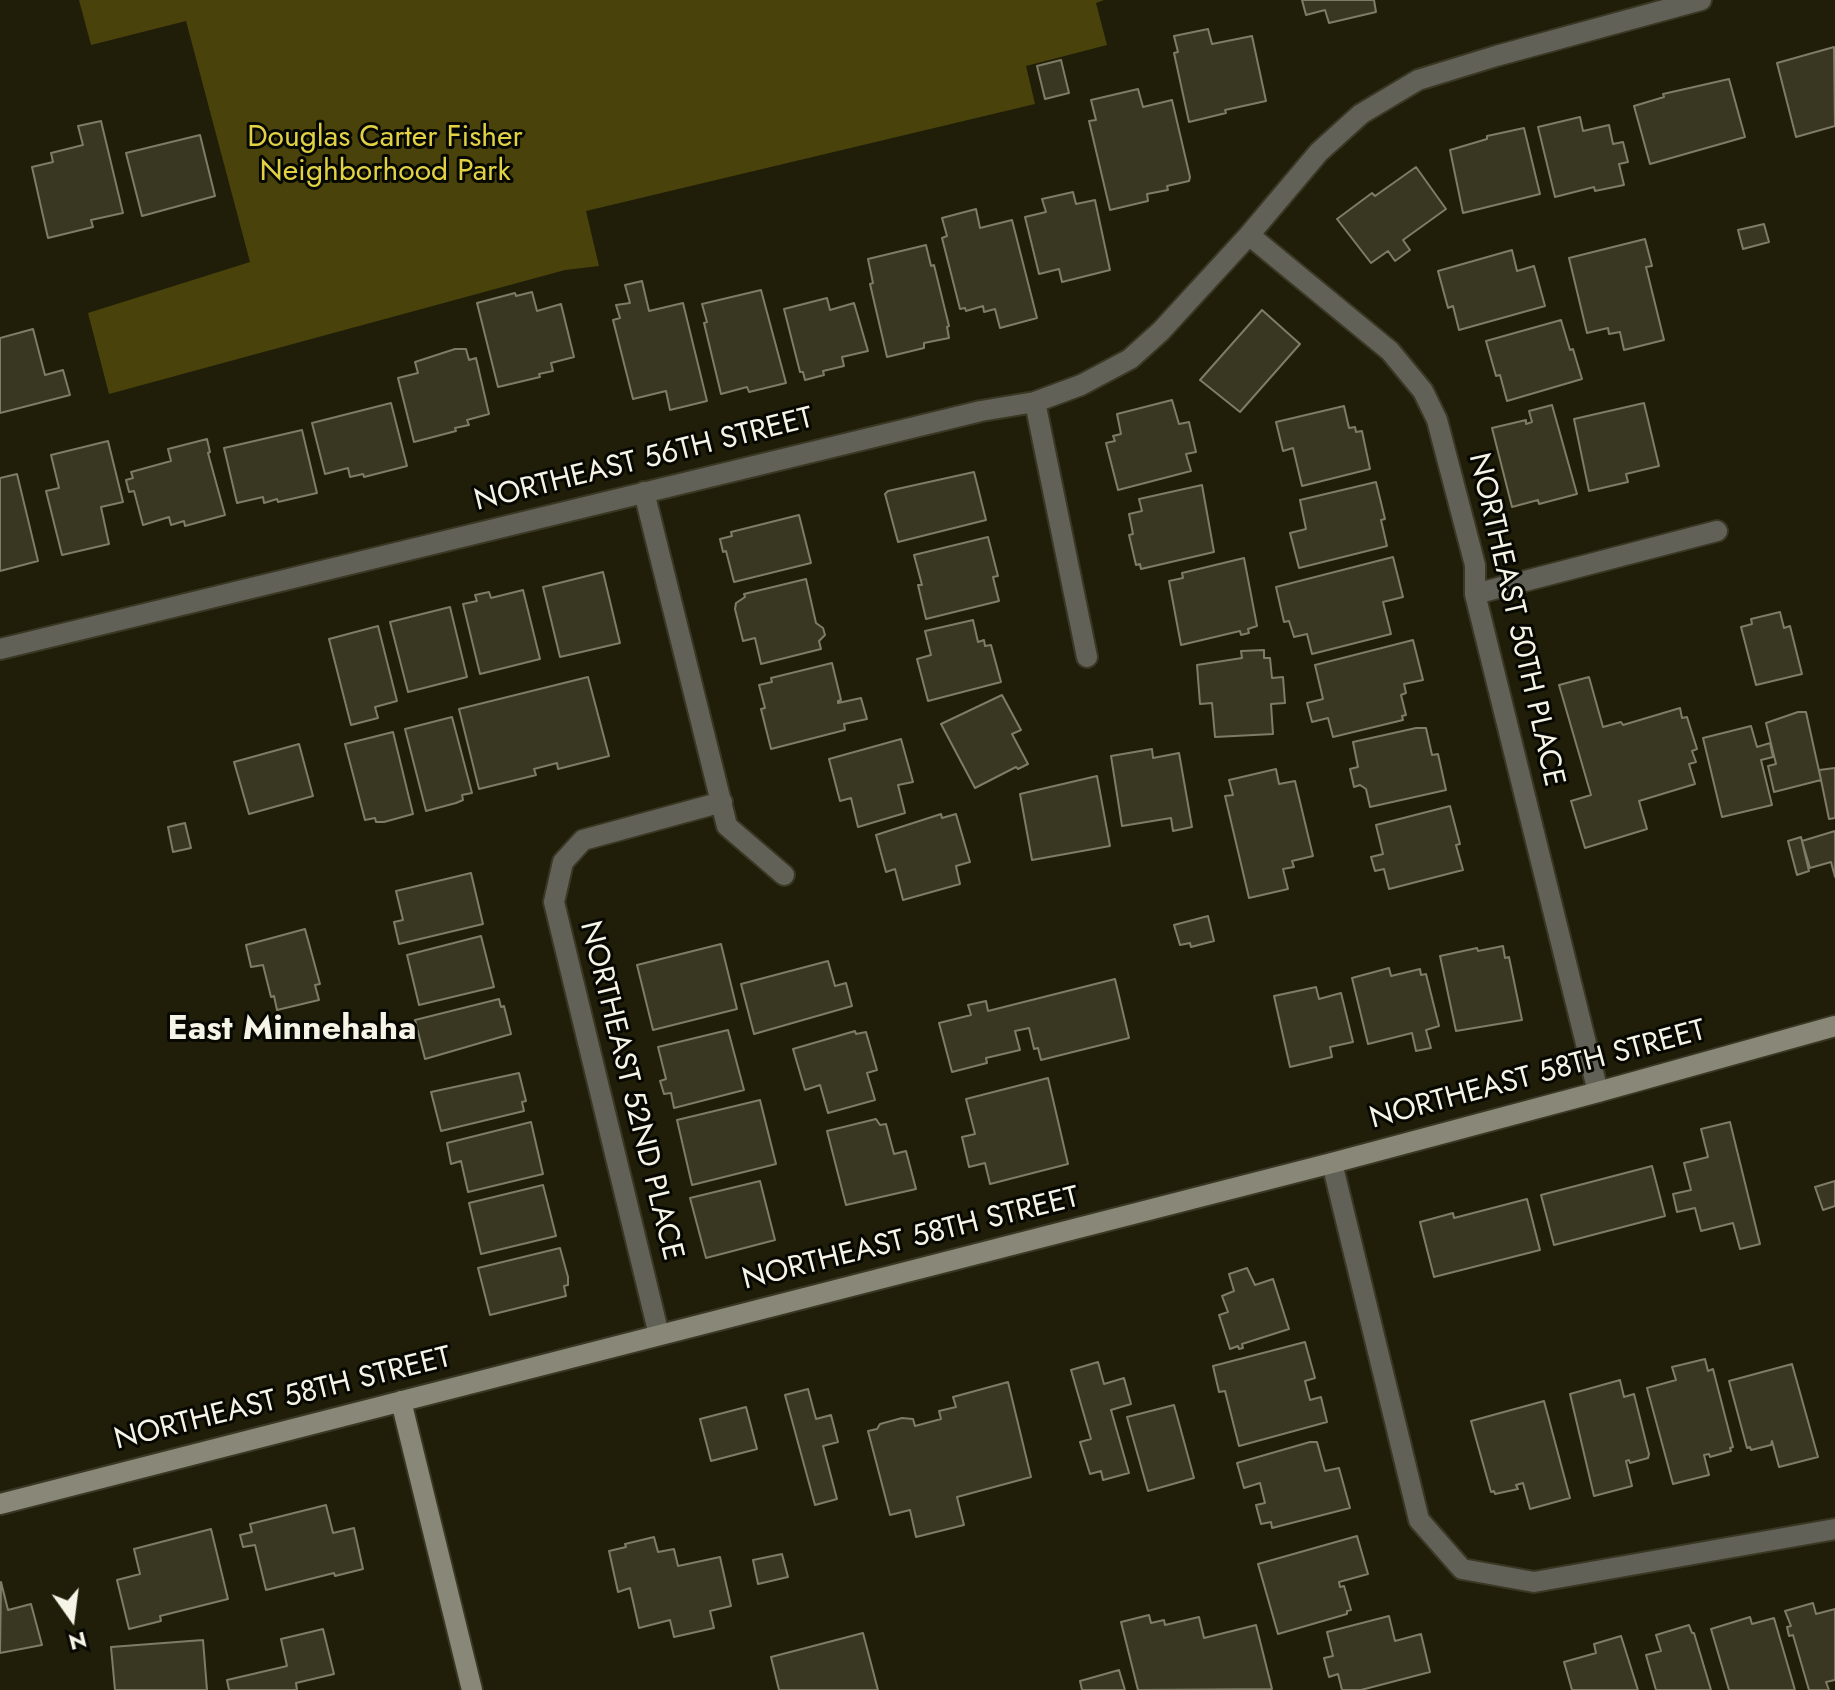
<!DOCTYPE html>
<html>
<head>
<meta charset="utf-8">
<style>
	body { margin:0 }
	#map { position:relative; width:1835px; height:1690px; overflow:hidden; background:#201e09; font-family:Jost,sans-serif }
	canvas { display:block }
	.north { position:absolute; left:32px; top:1578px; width:80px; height:80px; -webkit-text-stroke:6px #080802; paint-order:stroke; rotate:166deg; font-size:22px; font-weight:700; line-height:32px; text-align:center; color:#f5f4e7 }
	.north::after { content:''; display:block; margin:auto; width:28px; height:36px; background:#f5f4e7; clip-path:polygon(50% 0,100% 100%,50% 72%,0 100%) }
</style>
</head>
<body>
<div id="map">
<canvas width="1835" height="1690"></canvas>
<div class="north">N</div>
</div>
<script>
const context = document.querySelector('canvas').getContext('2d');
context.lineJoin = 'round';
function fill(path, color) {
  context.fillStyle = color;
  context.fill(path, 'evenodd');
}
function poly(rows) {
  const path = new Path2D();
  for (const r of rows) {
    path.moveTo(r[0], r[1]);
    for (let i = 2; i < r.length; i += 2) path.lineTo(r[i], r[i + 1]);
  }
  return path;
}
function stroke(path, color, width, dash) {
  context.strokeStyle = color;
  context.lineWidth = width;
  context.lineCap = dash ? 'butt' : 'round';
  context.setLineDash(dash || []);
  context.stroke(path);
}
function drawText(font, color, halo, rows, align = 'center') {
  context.font = font + ' Jost,sans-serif';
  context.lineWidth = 6;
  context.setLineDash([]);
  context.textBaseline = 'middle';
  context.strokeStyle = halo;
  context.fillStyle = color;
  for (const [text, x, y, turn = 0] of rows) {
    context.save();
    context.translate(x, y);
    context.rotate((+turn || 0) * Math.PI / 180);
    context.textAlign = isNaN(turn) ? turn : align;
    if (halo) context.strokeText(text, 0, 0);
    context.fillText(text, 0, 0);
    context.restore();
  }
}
fill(poly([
	[79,0,1104,0,1096,3,1107,45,1026,66,1035,104,586,211,599,266,565,270,109,394,88,313,250,262,186,21,91,45]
]), '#49430b');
const building = poly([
	[1302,0,1374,0,1376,12,1329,23,1325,10,1306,15,1302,0],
	[1208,29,1212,44,1252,36,1266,101,1225,110,1226,113,1189,122,1174,53,1178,52,1174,36,1208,29],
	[1834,47,1835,126,1796,137,1777,63,1834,47],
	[1061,60,1069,93,1045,99,1037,66,1061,60],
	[1729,79,1745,137,1650,164,1634,106,1664,97,1663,94,1729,79],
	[1138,89,1143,107,1172,100,1190,177,1189,181,1167,186,1168,190,1147,194,1148,201,1110,210,1089,121,1096,120,1091,100,1138,89],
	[1580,117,1583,131,1609,125,1613,144,1623,142,1628,162,1619,164,1624,185,1595,191,1594,187,1555,197,1538,127,1580,117],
	[101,121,123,213,91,220,93,227,48,238,32,167,53,162,51,153,83,145,78,126,101,121],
	[1524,128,1540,194,1463,213,1450,150,1487,139,1487,136,1524,128],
	[200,135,215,196,142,216,126,153,200,135],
	[1416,167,1446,209,1403,240,1410,250,1395,261,1388,251,1371,263,1337,219,1372,193,1375,196,1416,167],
	[1073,192,1076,204,1095,200,1110,270,1062,282,1059,269,1039,274,1025,217,1046,212,1042,199,1073,192],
	[976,209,980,228,1012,220,1037,318,1000,328,995,309,984,312,983,306,966,311,965,308,960,309,942,238,947,236,942,218,976,209],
	[1764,224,1769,242,1743,249,1738,230,1764,224],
	[1645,239,1652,266,1646,267,1664,340,1624,350,1620,332,1609,334,1608,328,1587,333,1569,258,1645,239],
	[926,245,931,266,934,265,949,326,947,327,949,338,924,343,924,348,887,357,870,284,873,283,868,259,926,245],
	[1512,250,1517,271,1534,266,1545,306,1459,330,1453,306,1448,308,1438,271,1512,250],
	[642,281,649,311,683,303,707,401,670,410,666,391,633,399,613,320,620,318,616,305,630,303,625,285,642,281],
	[761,290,786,383,749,392,747,387,721,394,704,323,707,322,702,304,761,290],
	[532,292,537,311,561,304,574,357,551,363,553,371,539,374,540,377,498,387,477,303,515,293,516,296,532,292],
	[827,298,830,310,854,303,868,351,842,357,844,366,823,371,824,375,805,380,803,372,800,372,784,309,827,298],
	[1262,310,1300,344,1240,412,1200,380,1262,310],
	[1561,320,1570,350,1573,349,1582,379,1507,401,1500,375,1496,376,1486,341,1561,320],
	[33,329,45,375,63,370,70,395,0,413,0,338,33,329],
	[455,349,466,349,469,360,476,358,489,414,467,420,469,425,455,428,456,431,414,442,398,378,418,373,415,362,455,349],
	[1172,400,1179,424,1189,422,1196,452,1186,454,1191,471,1118,490,1106,443,1115,441,1113,436,1121,434,1117,414,1172,400],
	[391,403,407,466,364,477,363,474,350,477,348,468,325,474,312,423,391,403],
	[1644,403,1659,466,1626,474,1628,482,1589,491,1574,419,1644,403],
	[1552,405,1577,494,1539,504,1538,500,1512,507,1492,428,1526,420,1526,424,1532,422,1529,411,1552,405],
	[1344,406,1349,428,1355,427,1356,432,1362,431,1370,469,1302,486,1293,448,1283,451,1276,422,1344,406],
	[302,430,317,493,278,502,277,499,264,503,263,497,237,503,224,448,302,430],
	[207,439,210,452,208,453,225,515,185,526,184,521,171,525,169,517,143,525,134,491,129,492,126,480,133,478,131,472,171,461,168,449,207,439],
	[108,441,123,502,101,507,109,544,62,555,46,491,59,488,51,455,108,441],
	[974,472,986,520,898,542,885,494,888,491,974,472],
	[17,474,38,561,0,571,0,478,17,474],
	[1376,482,1385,519,1381,520,1387,546,1299,568,1290,533,1306,529,1300,500,1376,482],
	[1202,485,1214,552,1141,569,1140,564,1136,565,1129,535,1133,534,1129,514,1142,511,1139,499,1202,485],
	[799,515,811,563,734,582,726,551,723,552,720,539,732,536,731,532,799,515],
	[988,537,998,576,993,577,999,601,926,619,918,585,922,585,914,555,988,537],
	[1393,557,1403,597,1383,602,1391,634,1312,654,1307,634,1294,637,1289,621,1284,622,1276,587,1393,557],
	[1244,558,1257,626,1248,629,1249,633,1241,635,1240,631,1181,645,1169,581,1183,578,1182,573,1244,558],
	[603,572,620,643,560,657,543,587,603,572],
	[806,579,816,623,823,628,825,635,819,641,821,649,761,664,755,638,743,641,735,609,736,603,745,597,744,594,806,579],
	[523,590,540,659,480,674,463,604,477,601,475,595,489,592,491,598,523,590],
	[450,607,467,677,408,692,390,622,450,607],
	[1780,612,1784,628,1790,626,1802,674,1756,685,1741,627,1752,624,1751,619,1780,612],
	[973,620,978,642,984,640,985,646,991,645,1001,682,928,701,917,659,931,655,925,631,973,620],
	[378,626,397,701,375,707,378,718,351,725,329,639,378,626],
	[1413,640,1423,680,1404,684,1406,693,1401,695,1406,715,1402,716,1403,720,1333,737,1328,718,1312,722,1307,703,1323,699,1315,665,1413,640],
	[1264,650,1264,658,1270,658,1272,678,1283,677,1285,703,1271,704,1273,734,1215,737,1212,703,1200,704,1197,665,1242,658,1241,651,1264,650],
	[832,663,841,700,838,701,838,703,861,698,867,719,844,724,845,730,771,749,761,709,765,708,759,685,772,682,771,678,832,663],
	[588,677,609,756,558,769,557,763,534,769,536,775,479,789,459,709,588,677],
	[1589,677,1603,727,1621,722,1623,725,1680,708,1682,718,1687,717,1697,749,1692,751,1696,762,1689,764,1695,784,1639,801,1647,829,1585,848,1571,801,1591,795,1559,685,1589,677],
	[1002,695,1021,730,1012,734,1028,764,1018,769,1016,767,975,788,941,724,1002,695],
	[1798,712,1806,712,1821,780,1774,792,1768,766,1776,764,1766,723,1798,712],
	[452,717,472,793,462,795,463,800,456,803,426,811,405,729,452,717],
	[1751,726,1757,747,1770,743,1773,757,1761,760,1772,805,1722,817,1703,738,1751,726],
	[1416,728,1426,728,1432,755,1438,754,1446,790,1370,807,1366,789,1360,785,1354,787,1350,769,1358,767,1353,742,1416,728],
	[393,732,413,814,384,822,376,822,375,818,365,820,345,744,393,732],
	[901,739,913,782,898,785,905,813,858,827,851,798,840,801,829,759,901,739],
	[299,744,313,796,249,814,234,762,299,744],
	[1152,749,1153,758,1179,753,1192,827,1173,831,1171,818,1122,826,1111,756,1152,749],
	[1835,768,1835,818,1829,819,1819,770,1835,768],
	[1276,769,1279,784,1295,781,1313,856,1292,861,1294,867,1283,869,1288,889,1249,898,1225,796,1233,795,1229,780,1276,769],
	[1097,776,1110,846,1032,860,1020,794,1097,776],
	[1450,806,1460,844,1456,845,1463,870,1389,889,1384,869,1375,871,1371,857,1383,854,1376,825,1450,806],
	[941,814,942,818,956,814,970,862,956,866,960,884,903,900,895,869,886,872,876,835,941,814],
	[185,823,191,848,173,852,168,827,185,823],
	[1835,831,1835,877,1831,862,1810,868,1802,841,1835,831],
	[1801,837,1809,871,1797,875,1788,841,1801,837],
	[471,873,483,924,399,944,394,922,403,920,396,891,471,873],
	[1208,916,1214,941,1191,947,1190,943,1180,945,1174,925,1208,916],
	[305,929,320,984,315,985,319,1000,277,1010,274,996,271,997,263,965,251,967,246,945,305,929],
	[481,936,494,987,419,1005,407,955,481,936],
	[721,944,737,1009,653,1030,637,965,721,944],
	[1503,946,1505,958,1509,957,1522,1020,1456,1031,1440,956,1477,948,1478,951,1503,946],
	[828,961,835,986,846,983,852,1006,754,1034,741,984,828,961],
	[1389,968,1391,976,1420,969,1421,975,1426,974,1439,1026,1426,1030,1431,1048,1416,1051,1412,1033,1368,1044,1352,978,1389,968],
	[1115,979,1129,1038,1041,1060,1038,1048,1034,1049,1029,1028,1015,1031,1020,1050,986,1058,987,1063,952,1072,939,1023,971,1015,968,1005,986,1001,988,1011,1115,979],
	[1316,987,1319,999,1341,993,1353,1042,1330,1047,1332,1057,1290,1067,1274,996,1316,987],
	[499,999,501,1007,504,1006,511,1034,425,1059,415,1020,499,999],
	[728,1030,744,1090,674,1108,671,1093,664,1094,660,1081,666,1079,658,1047,728,1030],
	[855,1031,856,1034,866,1032,877,1070,867,1073,875,1100,828,1113,820,1085,805,1090,793,1049,855,1031],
	[519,1073,526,1101,522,1102,524,1111,441,1131,431,1092,519,1073],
	[1048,1078,1068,1164,990,1184,985,1163,969,1167,962,1137,975,1134,966,1099,1048,1078],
	[760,1100,776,1164,692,1185,677,1120,760,1100],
	[876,1119,880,1125,886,1124,894,1154,906,1151,916,1189,846,1205,827,1131,876,1119],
	[531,1122,543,1174,468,1192,461,1161,451,1164,447,1143,531,1122],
	[1730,1122,1760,1244,1740,1249,1733,1223,1701,1231,1695,1208,1677,1212,1673,1194,1691,1190,1684,1163,1708,1157,1701,1129,1730,1122],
	[1652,1166,1665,1216,1554,1245,1541,1195,1652,1166],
	[760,1181,775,1240,706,1258,690,1198,760,1181],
	[1835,1181,1835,1206,1823,1210,1815,1187,1835,1181],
	[543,1185,556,1236,481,1254,469,1203,543,1185],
	[1527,1199,1540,1250,1434,1277,1420,1222,1453,1213,1454,1218,1527,1199],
	[560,1248,568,1277,568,1285,564,1286,566,1296,490,1315,478,1268,560,1248],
	[1247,1268,1255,1285,1273,1279,1289,1329,1242,1344,1243,1348,1239,1349,1238,1346,1230,1349,1219,1315,1228,1312,1222,1296,1234,1291,1229,1274,1247,1268],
	[1305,1342,1315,1378,1305,1381,1310,1400,1321,1397,1327,1422,1239,1446,1225,1391,1219,1392,1213,1366,1305,1342],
	[1705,1359,1708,1371,1713,1369,1733,1447,1730,1448,1731,1451,1710,1457,1709,1454,1704,1455,1709,1475,1673,1484,1647,1388,1676,1380,1672,1367,1705,1359],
	[1098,1362,1104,1384,1124,1378,1131,1404,1111,1410,1129,1473,1103,1480,1101,1471,1090,1474,1080,1442,1091,1439,1071,1370,1098,1362],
	[1792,1364,1818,1457,1779,1467,1772,1441,1771,1445,1751,1450,1750,1447,1747,1448,1729,1381,1792,1364],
	[1620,1380,1624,1397,1634,1394,1649,1454,1648,1458,1630,1463,1629,1460,1626,1461,1632,1486,1594,1496,1570,1394,1620,1380],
	[1008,1382,1031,1477,957,1497,964,1525,916,1537,910,1510,890,1515,868,1431,877,1429,880,1424,902,1418,913,1419,915,1426,941,1419,939,1411,956,1407,953,1397,1008,1382],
	[808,1389,816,1419,831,1415,838,1442,823,1446,837,1499,815,1505,785,1395,808,1389],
	[1544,1401,1570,1498,1530,1509,1523,1483,1516,1485,1518,1489,1495,1494,1494,1491,1491,1492,1471,1421,1544,1401],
	[1174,1405,1194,1478,1148,1491,1127,1417,1174,1405],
	[746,1407,757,1449,711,1461,700,1419,746,1407],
	[1310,1442,1317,1442,1325,1471,1339,1468,1350,1508,1272,1528,1271,1522,1261,1524,1256,1505,1265,1503,1260,1483,1244,1488,1237,1463,1310,1442],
	[326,1505,333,1533,354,1528,363,1569,335,1576,334,1573,266,1590,255,1545,243,1547,240,1535,252,1532,250,1524,326,1505],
	[211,1529,228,1599,160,1616,161,1621,129,1629,117,1580,140,1574,134,1549,211,1529],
	[1357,1536,1368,1574,1339,1582,1340,1587,1344,1586,1351,1610,1347,1611,1347,1614,1278,1634,1258,1564,1357,1536],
	[654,1537,658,1552,674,1549,678,1566,720,1557,731,1606,710,1611,714,1628,674,1637,670,1620,639,1628,630,1588,618,1592,609,1551,626,1547,625,1544,654,1537],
	[782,1554,788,1577,758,1584,753,1560,782,1554],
	[1,1582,8,1610,31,1604,42,1645,0,1653,1,1582],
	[1813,1603,1816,1614,1835,1609,1835,1680,1826,1682,1829,1690,1809,1690,1793,1635,1789,1636,1787,1627,1791,1626,1785,1611,1813,1603],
	[1149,1615,1151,1623,1164,1620,1165,1625,1199,1617,1204,1638,1256,1625,1272,1689,1138,1690,1121,1622,1149,1615],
	[1389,1616,1395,1641,1421,1634,1430,1672,1361,1690,1342,1690,1338,1674,1329,1677,1324,1658,1333,1656,1327,1632,1389,1616],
	[1750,1617,1752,1624,1774,1618,1795,1690,1729,1690,1711,1629,1750,1617],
	[1689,1625,1692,1633,1694,1633,1711,1690,1656,1690,1646,1655,1661,1651,1656,1635,1689,1625],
	[323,1629,334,1674,296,1683,297,1690,229,1690,227,1680,287,1666,281,1639,323,1629],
	[863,1633,878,1690,779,1690,771,1657,863,1633],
	[1621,1636,1638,1690,1572,1690,1564,1662,1596,1653,1594,1644,1621,1636],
	[203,1640,207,1690,115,1690,111,1647,203,1640],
	[1119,1670,1125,1690,1082,1690,1080,1681,1119,1670]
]);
fill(building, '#393722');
stroke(building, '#7e7c65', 2);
const street = poly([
	[1249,235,1390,351,1423,391,1437,420,1475,565,1475,594,1598,1092],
	[1035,402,1087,657],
	[644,492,727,826,784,875],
	[1475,594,1717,531],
	[0,649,981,411,1035,402,1081,385,1130,359,1161,331,1249,235,1319,152,1361,114,1418,80,1496,56,1701,0],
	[1332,1163,1419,1520,1462,1569,1534,1582,1835,1529],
	[659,1335,554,902,563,862,583,840,722,802]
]);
const secondary = poly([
	[401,1401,472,1690],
	[0,1504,1332,1163,1598,1092,1835,1026]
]);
stroke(street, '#3a3824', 24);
stroke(secondary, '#3a3824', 24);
stroke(street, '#626157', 20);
stroke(secondary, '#898878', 20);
drawText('30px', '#e1d243', '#080802', [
	["Douglas Carter Fisher",385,139],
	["Neighborhood Park",385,173]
]);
drawText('30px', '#f5f4e7', '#080802', [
	["NORTHEAST 56TH STREET",644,461,-14],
	["NORTHEAST 50TH PLACE",1515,620,77],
	["NORTHEAST 58TH STREET",1538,1076,-15],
	["NORTHEAST 52ND PLACE",630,1091,76],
	["NORTHEAST 58TH STREET",911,1240,-14],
	["NORTHEAST 58TH STREET",283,1400,-14]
]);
drawText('bold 34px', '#f5f4e7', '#080802', [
	["East Minnehaha",292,1031]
]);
</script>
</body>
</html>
